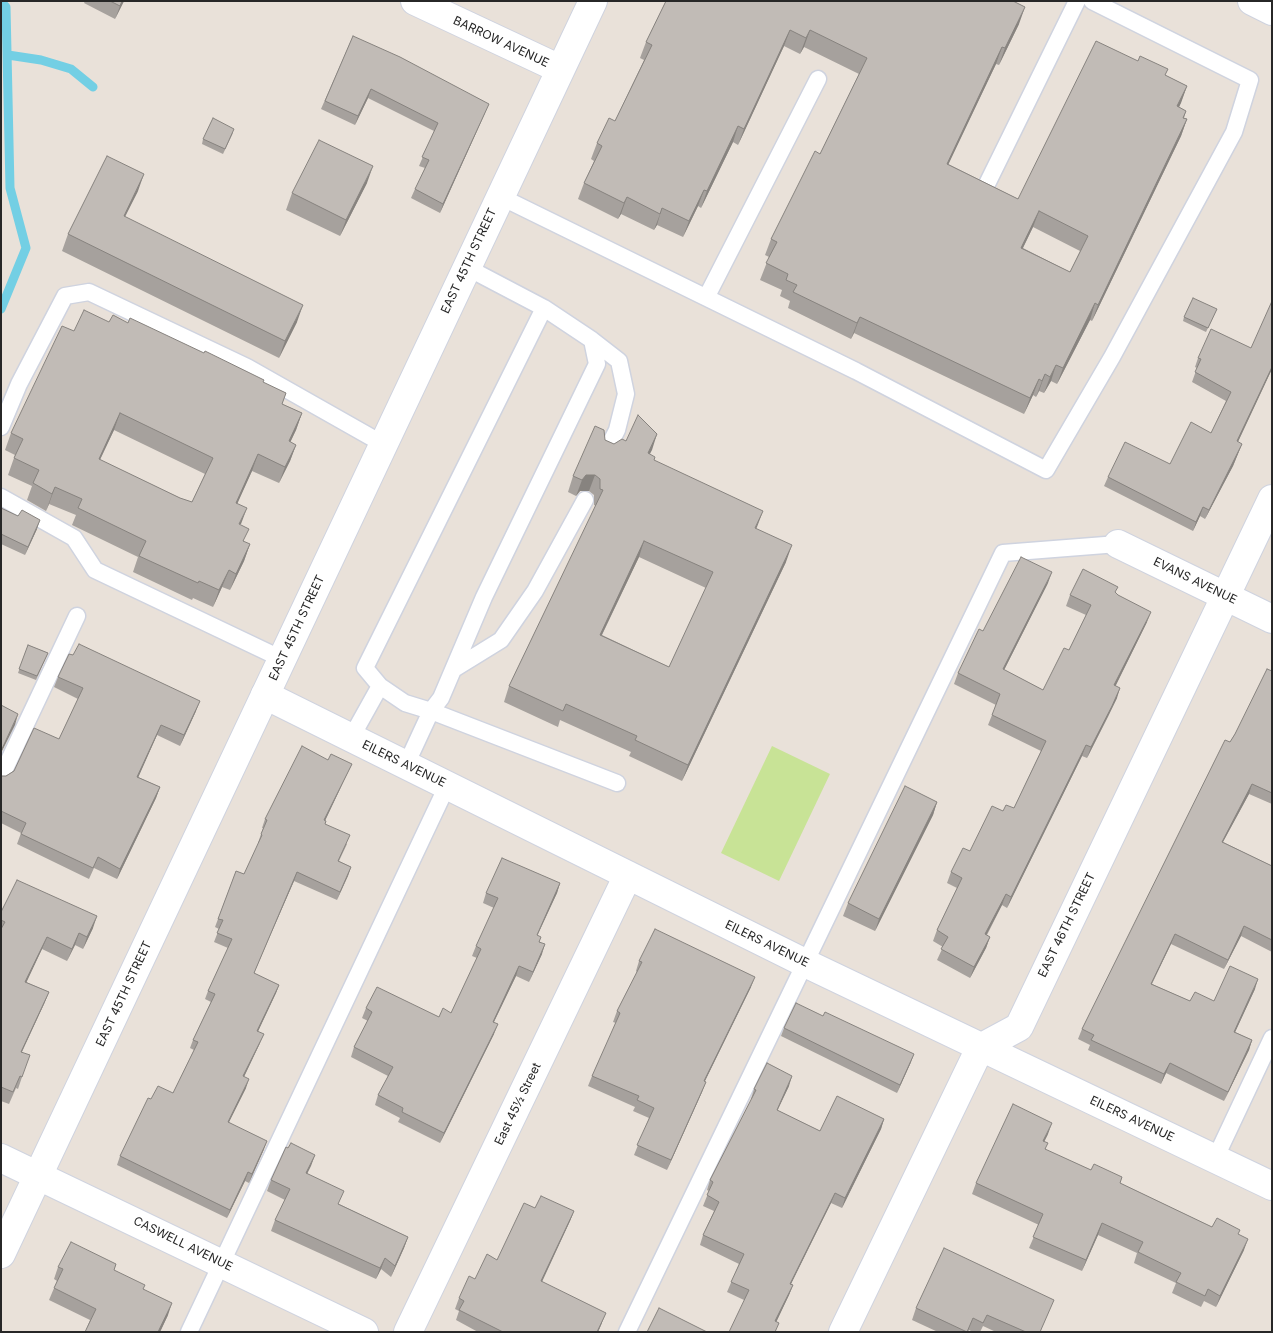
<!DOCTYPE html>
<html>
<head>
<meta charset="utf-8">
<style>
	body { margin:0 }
	#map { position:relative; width:1273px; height:1333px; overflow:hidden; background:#e9e1d9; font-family:Inter,sans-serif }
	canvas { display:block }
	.frame { position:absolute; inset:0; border:2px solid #272727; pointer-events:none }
</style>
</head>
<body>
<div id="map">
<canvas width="1273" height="1333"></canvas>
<div class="frame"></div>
</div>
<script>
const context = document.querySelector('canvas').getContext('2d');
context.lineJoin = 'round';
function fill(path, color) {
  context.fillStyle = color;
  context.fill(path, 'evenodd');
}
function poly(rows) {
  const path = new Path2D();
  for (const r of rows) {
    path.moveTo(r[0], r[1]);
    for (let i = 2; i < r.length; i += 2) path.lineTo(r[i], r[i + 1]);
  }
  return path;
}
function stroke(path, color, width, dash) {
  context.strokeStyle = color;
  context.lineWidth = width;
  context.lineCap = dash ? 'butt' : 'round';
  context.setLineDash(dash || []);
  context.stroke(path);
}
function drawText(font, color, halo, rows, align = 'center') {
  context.font = font + ' Inter,sans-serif';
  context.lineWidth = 5;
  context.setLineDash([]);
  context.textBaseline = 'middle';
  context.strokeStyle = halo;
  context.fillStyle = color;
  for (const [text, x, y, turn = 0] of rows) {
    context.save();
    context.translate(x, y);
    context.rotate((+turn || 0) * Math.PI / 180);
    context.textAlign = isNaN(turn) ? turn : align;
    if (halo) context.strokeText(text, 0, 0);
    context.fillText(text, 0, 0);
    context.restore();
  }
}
fill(poly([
	[772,746,830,774,779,881,721,853]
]), '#c8e396');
stroke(poly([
	[1,2,6,7,10,188,26,248,1,309],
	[8,55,41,60,71,69,93,87]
]), '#73cfe4', 9);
const lane = poly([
	[988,182,1077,1],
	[499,196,856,371,1046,470,1112,357,1234,132,1250,80,1092,1],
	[466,267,544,308,592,340,597,364,484,597,441,698,431,711,405,703,380,686,365,668,544,308],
	[707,296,818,79],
	[592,340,619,361,626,394,617,430,607,450],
	[1,427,19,384,65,296,89,292,247,367,383,444],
	[1,497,74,538,95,570,282,659],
	[454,669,501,640,535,591,585,500],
	[351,738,380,686],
	[406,765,431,711,617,783],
	[1,777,77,616],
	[1215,1159,1272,1038],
	[189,1332,447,786],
	[627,1332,1003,553,1118,544]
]);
const street = poly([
	[415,1,560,69],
	[1118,544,1272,619],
	[265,695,805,963,1272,1186],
	[1,1158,364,1332],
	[408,1332,628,875],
	[843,1332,980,1048,1019,1027,1272,499]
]);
const secondary = poly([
	[1252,1,1272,11],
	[1,1254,593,1]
]);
stroke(lane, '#cfd3df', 19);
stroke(street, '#cfd3df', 30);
stroke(secondary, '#cfd3df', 30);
stroke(lane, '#fff', 16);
stroke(street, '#fff', 28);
stroke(secondary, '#fff', 28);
fill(poly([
	[85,1,124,1,115,19,84,3],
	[666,1,1019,24,999,65,996,64,948,164,1018,199,1138,61,1168,69,1165,75,1187,86,1179,107,1186,111,1184,118,1187,119,1181,136,1092,321,1090,320,1057,384,1051,381,1044,393,1039,391,1036,397,1033,395,1024,414,854,333,851,339,788,308,790,301,780,296,782,290,760,280,769,257,765,255,771,239,820,154,859,74,804,47,800,54,784,46,738,145,733,142,701,208,698,206,683,237,657,225,654,230,621,214,618,219,578,199,584,183,594,161,591,159,597,143,615,121,644,60,640,58,646,42],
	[1033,227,1080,251,1070,272,1023,248],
	[353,36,485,113,440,213,411,198,415,189,425,168,419,166,434,131,368,98,355,125,321,109],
	[233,133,223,154,202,144,203,139],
	[367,183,340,236,286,210,292,193],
	[138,191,125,217,297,322,279,358,62,251,68,234],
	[1217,309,1206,332,1183,321,1184,317],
	[109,322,128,323,286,393,282,404,302,413,296,430,290,442,296,445,290,461,279,483,252,471,237,503,240,525,244,542,250,544,244,561,230,590,222,587,213,607,193,598,192,600,133,572,138,557,72,525,76,515,49,504,46,511,27,500,32,486,8,475,15,455,5,450,11,433,74,331],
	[114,430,205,474,192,502,180,498,100,460],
	[1198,358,1272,369,1238,442,1242,444,1233,466,1205,519,1200,516,1193,531,1104,486,1108,477,1170,464,1211,433,1226,401,1192,382,1197,368,1195,367],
	[657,434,649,454,654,460,756,529,786,562,682,781,629,756,631,752,560,720,558,727,504,702,509,686,596,506,594,505,594,495,589,491,580,491,576,496,568,492,573,476,605,440,614,444],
	[639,557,706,588,669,667,602,635],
	[1,508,37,529,25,555,1,544],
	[1048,583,1004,670,1043,690,1069,650,1086,615,1066,606,1070,595,1115,592,1147,622,1116,685,1117,698,1108,717,1087,758,1082,756,1007,908,1002,905,987,935,990,937,986,948,970,978,937,960,943,947,933,941,937,930,957,888,947,883,951,872,970,851,1003,811,1014,808,1041,751,988,725,996,705,954,684,958,673,983,631],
	[28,645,48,653,36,680,18,673],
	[1272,671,1272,804,1249,794,1223,842,1272,866,1272,952,1241,936,1224,969,1171,944,1152,984,1190,1001,1214,1001,1255,989,1235,1032,1252,1040,1249,1050,1224,1101,1166,1073,1161,1084,1088,1050,1090,1045,1078,1039,1082,1029,1230,742],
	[58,677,196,711,180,746,157,735,138,777,160,787,156,798,117,879,94,868,89,879,17,844,21,833,1,823,1,776,6,776,59,739,78,699,54,687],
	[328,760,352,764,348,772,325,821,325,824,347,844,339,861,351,867,337,900,294,881,254,973,279,985,276,993,258,1031,260,1043,244,1077,246,1088,229,1122,264,1149,249,1183,245,1181,227,1218,117,1165,120,1156,151,1099,173,1093,194,1050,190,1048,193,1040,211,1002,205,999,208,991,228,948,214,942,219,929,215,927,236,871,244,874,259,843,258,843,263,828,262,828,265,819],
	[937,802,933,815,875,931,843,916,848,903],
	[560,883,557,893,537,935,540,942,542,954,529,982,516,976,494,1022,494,1034,440,1143,398,1122,400,1118,375,1105,378,1095,388,1076,351,1057,354,1047,368,1021,362,1018,366,1008,439,1017,451,1013,477,958,472,956,476,946,494,908,483,903,486,893],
	[1,912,93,928,83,949,75,945,67,961,42,949,26,982,49,992,44,1004,22,1052,22,1077,18,1089,16,1088,9,1104,1,1101],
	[639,961,751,987,705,1081,702,1092,667,1170,634,1155,649,1118,633,1111,635,1107,588,1086,592,1076,616,1023,613,1022,617,1011,637,972,636,971],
	[784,1028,911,1062,897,1093,781,1036],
	[789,1086,777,1110,820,1131,884,1119,881,1129,842,1208,831,1203,791,1284,793,1285,789,1295,776,1322,776,1332,744,1300,727,1292,739,1264,700,1245,703,1235,714,1211,703,1206,709,1191,707,1190,710,1180,752,1099,751,1099,754,1089],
	[1048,1134,1044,1142,1046,1150,1091,1170,1122,1177,1120,1183,1212,1227,1238,1234,1244,1250,1216,1307,1204,1301,1201,1307,1172,1293,1176,1283,1134,1263,1137,1253,1098,1235,1082,1271,1029,1248,1039,1225,972,1194,976,1183],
	[315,1155,307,1173,339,1204,408,1237,404,1248,391,1277,381,1269,376,1279,271,1231,275,1220,285,1200,267,1191,271,1180],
	[535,1208,574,1211,570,1221,542,1282,602,1323,598,1332,478,1332,456,1320,459,1311,455,1309,459,1298,475,1279,497,1260],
	[116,1264,114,1270,144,1289,168,1315,160,1332,85,1332,90,1320,49,1300,57,1281,54,1279,58,1267],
	[916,1308,1049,1311,1040,1332,996,1332,983,1326,980,1332,973,1332,969,1330,968,1332,938,1332,912,1320]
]), '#a6a19d');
fill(poly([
	[122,1,124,1,115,19,120,6],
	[1025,7,1019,24,999,65,1005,48],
	[790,30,784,46,738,145,744,129],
	[810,30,804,47,800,54,806,38],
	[1002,47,996,64,941,180,947,164],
	[1187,86,1181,103,1171,123,1177,106],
	[371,89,368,98,355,125,358,116],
	[489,104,485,113,440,213,443,204],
	[1187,119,1181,136,1092,321,1098,305],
	[738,126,733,142,701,208,707,191],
	[373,166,367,183,340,236,346,220],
	[144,174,138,191,117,232,124,216],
	[704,190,698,206,683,237,689,221],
	[627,197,621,214,618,219,624,203],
	[662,208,657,225,654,230,660,214],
	[1039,211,1033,227,1015,264,1021,248],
	[1095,303,1090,320,1057,384,1063,368],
	[303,305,297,322,279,358,285,341],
	[860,317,854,333,851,339,857,323],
	[1056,365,1051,381,1044,393,1050,377],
	[1272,367,1272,369,1234,450,1237,441],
	[1045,374,1039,391,1036,397,1042,381],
	[1039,379,1033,395,1024,414,1030,398],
	[120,413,114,430,92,476,99,459],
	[302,413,296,430,283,458,289,441],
	[657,434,652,450,642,469,648,453],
	[1242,444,1233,466,1205,519,1209,510],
	[296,445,290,461,279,483,285,467],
	[258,454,252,471,230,520,236,503],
	[586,475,595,475,589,491,580,491,576,496,582,480],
	[55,487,49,504,46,511,52,494],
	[1203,507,1200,516,1193,531,1196,522],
	[247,508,241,524,239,524],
	[763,511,757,527,749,544,755,528],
	[40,520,37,529,25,555,28,547],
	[644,541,639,557,594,651,600,635],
	[250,544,244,561,230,590,236,574],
	[792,545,786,562,682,781,688,765],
	[229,570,222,587,213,607,219,590],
	[1052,572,1048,583,999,680,1003,669],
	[1151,612,1147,622,1111,695,1114,685],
	[1120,688,1117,698,1087,758,1091,747],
	[200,701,196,711,180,746,184,735],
	[18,714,15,725,1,753,1,751],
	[161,725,157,735,134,787,137,777],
	[1086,745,1082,756,1007,908,1011,897],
	[352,764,348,772,321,829,324,820],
	[1252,784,1249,794,1218,851,1222,842],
	[160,787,156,798,117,879,120,869],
	[937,802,933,815,875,931,879,919],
	[351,867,348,876,337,900,340,892],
	[297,872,294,881,250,981,254,973],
	[560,883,557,893,533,945,537,935],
	[1006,894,1002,905,981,945,985,934],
	[97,916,93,928,83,949,87,937],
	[1244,926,1241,936,1224,969,1228,960],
	[79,933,75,945,67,961,72,949],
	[1175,934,1171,944,1147,993,1151,984],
	[47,937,42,949,21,994,25,982],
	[990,937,986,948,970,978,974,967],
	[545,944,542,954,529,982,533,972],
	[519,966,516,976,489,1032,493,1022],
	[755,977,751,987,700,1091,704,1081],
	[1258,979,1255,989,1231,1041,1234,1032],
	[279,985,276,993,254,1040,257,1031],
	[49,992,44,1004,16,1064,21,1052],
	[498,1024,494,1034,440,1143,444,1133],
	[264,1034,260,1043,240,1085,243,1076],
	[1252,1040,1249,1050,1224,1101,1228,1092],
	[914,1054,911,1062,897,1093,900,1085],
	[1170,1063,1166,1073,1161,1084,1164,1074],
	[792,1076,789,1086,773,1120,777,1110],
	[249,1079,246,1088,225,1130,228,1122],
	[706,1082,702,1092,667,1170,671,1160],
	[884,1119,881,1129,842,1208,845,1198],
	[1052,1123,1048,1134,1039,1152,1043,1141],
	[267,1141,264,1149,249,1183,252,1174],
	[315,1155,311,1166,302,1184,306,1173],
	[248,1172,245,1181,227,1218,230,1210],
	[835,1193,831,1203,786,1294,790,1284],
	[574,1211,570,1221,537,1292,541,1281],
	[1102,1223,1098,1235,1082,1271,1086,1260],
	[408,1237,404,1248,391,1277,395,1266],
	[1248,1239,1244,1250,1216,1307,1220,1296],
	[385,1258,381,1269,376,1279,380,1268],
	[793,1285,789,1295,772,1331,775,1321],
	[172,1303,168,1315,160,1332,158,1332],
	[606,1313,598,1332,597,1332]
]), '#87837f');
const building = poly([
	[110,1,122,1,120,6,110,1],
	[666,1,1013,1,1025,7,1005,48,1002,47,947,164,1018,199,1096,41,1138,61,1140,56,1168,69,1165,75,1187,86,1177,106,1186,111,1183,118,1187,119,1098,305,1095,303,1063,368,1056,365,1050,377,1045,374,1042,381,1039,379,1030,398,860,317,857,323,793,292,797,285,786,280,788,274,766,263,777,242,771,239,815,151,820,154,867,58,810,30,806,38,790,30,744,129,738,126,707,191,704,190,689,221,662,208,660,214,627,197,624,203,584,183,602,146,597,143,609,118,615,121,652,45,646,42,666,1],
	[1039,211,1088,236,1070,272,1021,248,1039,211],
	[353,36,400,57,489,104,443,204,415,189,429,160,422,157,438,123,371,89,358,116,325,101,353,36],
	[213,118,234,129,225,149,203,139,213,118],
	[319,140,373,166,346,220,292,193,319,140],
	[107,156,144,174,124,216,303,305,285,341,68,234,107,156],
	[1193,298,1217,309,1208,328,1184,317,1193,298],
	[1272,301,1272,367,1237,441,1242,444,1209,510,1203,507,1196,522,1108,477,1125,442,1170,464,1191,422,1211,433,1231,392,1195,372,1201,359,1198,358,1211,329,1251,348,1272,301],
	[84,310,109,322,113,315,128,323,130,318,204,353,205,351,264,380,263,382,286,393,282,404,302,413,289,441,296,445,285,467,258,454,236,503,247,508,239,524,249,529,243,541,250,544,236,574,229,570,219,590,199,581,198,583,139,556,146,541,78,508,82,499,55,487,52,494,33,483,39,470,14,458,23,439,11,433,62,326,74,331,84,310],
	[120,413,213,458,192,502,180,498,99,459,120,413],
	[638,415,657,434,648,453,655,457,654,460,763,511,755,528,792,545,688,765,635,740,637,736,566,704,563,711,509,686,603,490,600,489,600,479,595,475,586,475,582,480,573,476,595,426,604,430,605,440,614,444,622,439,626,441,638,415],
	[644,541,713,572,669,667,600,635,644,541],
	[1,508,18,516,22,510,40,520,28,547,1,534,1,508],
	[1021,557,1052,572,1003,669,1043,690,1064,648,1069,650,1091,605,1070,595,1083,569,1118,587,1115,592,1118,595,1151,612,1114,685,1120,688,1112,706,1091,747,1086,745,1011,897,1006,894,985,934,990,937,974,967,941,949,948,937,937,930,962,878,951,872,963,848,970,851,992,806,1003,811,1006,805,1014,808,1046,741,992,715,1000,694,958,673,979,629,983,631,1021,557],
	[79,644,200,701,184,735,161,725,137,777,160,787,120,869,98,857,93,868,21,834,26,823,1,811,1,776,6,776,14,771,34,728,59,739,83,688,58,677,69,654,73,655,79,644],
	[28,645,48,653,37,676,19,669,28,645],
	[1267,669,1272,671,1272,793,1252,784,1222,842,1272,866,1272,940,1244,926,1228,960,1175,934,1151,984,1190,1001,1195,992,1214,1001,1230,966,1258,979,1234,1032,1252,1040,1228,1092,1170,1063,1164,1074,1091,1040,1094,1035,1082,1029,1225,740,1230,742,1235,734,1267,669],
	[1,705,18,714,1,751,1,705],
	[302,746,328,760,331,754,352,764,324,820,326,821,325,824,350,835,338,861,351,867,340,892,297,872,254,973,279,985,257,1031,264,1034,243,1076,249,1079,228,1122,267,1141,252,1174,248,1172,230,1210,120,1156,148,1098,151,1099,158,1086,173,1093,198,1042,193,1040,215,994,208,991,232,939,217,933,223,920,218,919,236,871,244,874,262,835,261,834,267,820,265,819,302,746],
	[905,786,937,802,879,919,848,903,905,786],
	[502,858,560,883,537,935,541,937,539,942,545,944,533,972,519,966,493,1022,498,1024,444,1133,402,1112,403,1108,378,1095,393,1067,354,1047,372,1012,366,1008,377,987,439,1017,443,1008,451,1013,481,949,476,946,498,898,486,893,502,858],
	[17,880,97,916,87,937,79,933,72,949,47,937,25,982,49,992,21,1052,30,1055,22,1077,20,1076,13,1092,1,1087,1,929,5,922,1,920,1,912,17,880],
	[655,929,755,977,704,1081,706,1082,671,1160,637,1145,654,1108,637,1100,639,1096,592,1076,620,1013,617,1011,642,962,639,961,655,929],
	[796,1003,823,1016,825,1012,914,1054,900,1085,784,1028,796,1003],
	[767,1063,792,1076,777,1110,820,1131,837,1096,884,1119,845,1198,835,1193,790,1284,793,1285,775,1321,779,1323,775,1332,729,1332,749,1290,731,1282,744,1254,703,1235,719,1202,707,1195,713,1182,710,1180,756,1090,754,1089,767,1063],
	[1013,1104,1052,1123,1043,1141,1048,1143,1045,1149,1091,1170,1094,1164,1122,1177,1120,1183,1212,1227,1217,1218,1240,1230,1238,1234,1248,1239,1220,1296,1208,1289,1205,1296,1176,1282,1181,1273,1138,1252,1143,1242,1102,1223,1086,1260,1033,1237,1043,1214,976,1183,1013,1104],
	[291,1143,315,1155,306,1173,344,1191,338,1204,408,1237,395,1266,385,1258,380,1268,275,1220,290,1189,271,1180,286,1147,288,1148,291,1143],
	[541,1196,574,1211,541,1281,606,1313,597,1332,503,1332,459,1310,464,1301,459,1298,469,1276,475,1279,487,1254,497,1260,524,1203,535,1208,541,1196],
	[71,1242,116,1264,114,1270,145,1285,143,1289,172,1303,158,1332,85,1332,96,1309,54,1288,63,1269,58,1267,71,1242],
	[944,1248,1054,1300,1040,1332,1026,1332,987,1315,983,1323,973,1318,967,1332,916,1308,944,1248],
	[659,1308,707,1332,647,1332,659,1308]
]);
fill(building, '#c1bbb6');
stroke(building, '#87837f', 1);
drawText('12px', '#272727', '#fff', [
	["BARROW AVENUE",501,42,25],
	["EAST 45TH STREET",469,261,-65],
	["EVANS AVENUE",1195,581,26],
	["EAST 45TH STREET",297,628,-65],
	["EILERS AVENUE",404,764,26],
	["EAST 46TH STREET",1067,925,-64],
	["EILERS AVENUE",767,944,26],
	["EAST 45TH STREET",124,994,-65],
	["East 45½ Street",518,1104,-64],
	["EILERS AVENUE",1132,1119,25],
	["CASWELL AVENUE",183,1244,26]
]);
</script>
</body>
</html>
